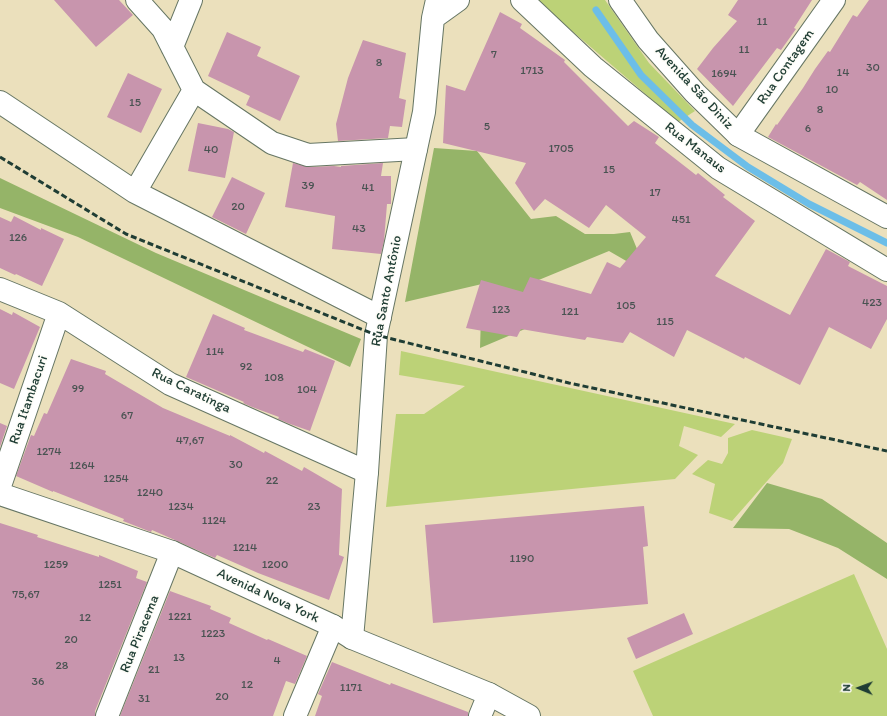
<!DOCTYPE html>
<html>
<head>
<meta charset="utf-8">
<style>
	body { margin:0 }
	#map { position:relative; width:887px; height:716px; overflow:hidden; background:#ebe0bc; font-family:Itim,sans-serif }
	canvas { display:block }
	.north { position:absolute; left:839px; top:668px; width:40px; height:40px; -webkit-text-stroke:3px #fdfcf7; paint-order:stroke; rotate:271deg; font-size:11px; font-weight:700; line-height:16px; text-align:center; color:#1f3d34 }
	.north::after { content:''; display:block; margin:auto; width:14px; height:18px; background:#1f3d34; clip-path:polygon(50% 0,100% 100%,50% 72%,0 100%) }
</style>
</head>
<body>
<div id="map">
<canvas width="887" height="716"></canvas>
<div class="north">N</div>
</div>
<script>
const context = document.querySelector('canvas').getContext('2d');
context.lineJoin = 'round';
function fill(path, color) {
  context.fillStyle = color;
  context.fill(path, 'evenodd');
}
function poly(rows) {
  const path = new Path2D();
  for (const r of rows) {
    path.moveTo(r[0], r[1]);
    for (let i = 2; i < r.length; i += 2) path.lineTo(r[i], r[i + 1]);
  }
  return path;
}
function stroke(path, color, width, dash) {
  context.strokeStyle = color;
  context.lineWidth = width;
  context.lineCap = dash ? 'butt' : 'round';
  context.setLineDash(dash || []);
  context.stroke(path);
}
function drawText(font, color, halo, rows, align = 'center') {
  context.font = font + ' Itim,sans-serif';
  context.lineWidth = 3;
  context.setLineDash([]);
  context.textBaseline = 'middle';
  context.strokeStyle = halo;
  context.fillStyle = color;
  for (const [text, x, y, turn = 0] of rows) {
    context.save();
    context.translate(x, y);
    context.rotate((+turn || 0) * Math.PI / 180);
    context.textAlign = isNaN(turn) ? turn : align;
    if (halo) context.strokeText(text, 0, 0);
    context.fillText(text, 0, 0);
    context.restore();
  }
}
fill(poly([
	[536,0,605,0,649,63,695,111,678,122],
	[401,351,735,424,721,437,684,426,679,446,698,455,675,479,386,507,396,414,424,414,465,386,399,375],
	[752,430,792,439,783,463,732,521,709,513,715,484,692,474,708,460,722,464,728,453,728,438],
	[854,574,887,649,887,716,653,716,633,671]
]), '#bcd277');
fill(poly([
	[434,148,477,151,531,219,556,216,585,234,614,234,630,232,647,273,609,251,529,284,525,329,480,348,482,284,405,302],
	[0,178,156,253,361,339,350,367,78,237,0,208],
	[767,483,822,499,887,543,887,579,838,548,789,529,733,528]
]), '#95b468');
stroke(poly([
	[596,10,641,75,692,125,748,167,809,204,887,243]
]), '#6cbee8', 7);
fill(poly([
	[54,0,119,0,133,15,96,47],
	[738,0,812,0,794,28,796,29,781,50,777,48,733,106,697,69,713,48,737,21,728,15],
	[869,0,887,0,887,200,860,182,857,185,768,137,776,124,777,125,803,88,815,69,828,51,830,52,853,15,857,17],
	[500,12,522,24,520,28,565,60,564,62,628,126,634,121,659,137,655,143,696,175,698,173,725,195,723,197,755,221,715,276,790,315,826,249,850,262,848,266,887,286,887,319,871,349,829,327,800,385,745,357,744,359,687,330,674,357,630,332,623,343,587,337,585,340,521,329,517,337,466,328,481,280,523,292,530,277,591,294,607,262,620,268,646,237,606,205,589,228,545,199,534,211,515,183,526,163,443,143,446,85,465,91],
	[227,32,261,47,257,56,300,76,280,121,246,105,250,96,208,76],
	[363,40,406,53,399,98,406,100,402,127,390,126,388,138,338,141,336,124,348,78],
	[128,73,162,89,141,133,107,117],
	[198,123,228,129,234,132,225,178,188,171],
	[293,163,309,167,334,166,341,167,341,166,383,163,381,176,391,176,391,204,387,204,384,241,381,254,332,249,335,216,285,207],
	[232,177,265,193,246,234,212,217],
	[14,216,41,230,41,228,64,239,42,286,16,274,15,275,0,268,0,217,11,222],
	[0,309,12,315,13,312,40,327,14,389,0,383],
	[213,314,245,328,244,330,303,352,305,349,335,361,310,431,290,424,278,419,279,417,252,407,243,403,244,402,186,377],
	[71,359,106,371,105,374,163,408,230,436,230,435,264,453,265,451,302,471,304,467,342,489,339,555,344,557,329,600,258,573,217,555,215,558,177,541,152,530,151,532,123,521,124,519,53,491,53,492,16,476,31,435,34,436,44,413,47,414],
	[0,423,7,426,0,447],
	[644,506,648,546,643,547,648,604,433,623,425,525],
	[0,523,38,535,37,537,99,557,99,555,138,571,136,578,147,582,95,711,95,716,0,716],
	[170,591,211,606,210,609,231,618,229,623,267,640,268,639,307,656,295,684,286,681,273,716,120,716],
	[684,613,693,634,636,659,627,638],
	[332,662,390,685,391,683,468,712,468,716,315,716,322,696,318,694]
]), '#c895ad');
const street = poly([
	[137,0,163,29,194,90,272,143,308,155,416,149],
	[172,47,191,0],
	[0,102,135,192,380,317],
	[738,135,834,0],
	[135,192,194,90],
	[0,289,59,313,170,384,367,472],
	[0,486,59,313],
	[107,716,172,552],
	[295,716,333,626],
	[480,716,489,694]
]);
const secondary = poly([
	[522,0,593,67,718,168,887,270],
	[620,0,648,40,695,93,738,135,887,217],
	[433,18,458,0],
	[352,638,367,472,376,335,424,112,433,18,437,0]
]);
const primary = poly([
	[0,494,172,552,333,626,352,638,489,694,529,716]
]);
stroke(street, '#667664', 24);
stroke(secondary, '#667664', 24);
stroke(primary, '#667664', 24);
stroke(street, '#fff', 22);
stroke(secondary, '#fff', 22);
stroke(primary, '#fff', 22);
stroke(poly([
	[0,157,126,234,376,335,569,383,887,451]
]), '#1f3d34', 3, [6, 3]);
drawText('12px', '#495352', null, [
	["11",762,22],
	["11",744,50],
	["7",494,55],
	["8",379,63],
	["30",873,68],
	["1713",532,71],
	["14",843,73],
	["1694",724,74],
	["10",832,90],
	["15",135,103],
	["8",820,110],
	["5",487,127],
	["6",808,129],
	["1705",561,149],
	["40",211,150],
	["15",609,170],
	["39",308,186],
	["41",368,188],
	["17",655,193],
	["20",238,207],
	["451",681,220],
	["43",359,229],
	["126",18,238],
	["423",872,303],
	["105",626,306],
	["123",501,310],
	["121",570,312],
	["115",665,322],
	["114",215,352],
	["92",246,367],
	["108",274,378],
	["99",78,389],
	["104",307,390],
	["67",127,416],
	["47,67",190,441],
	["1274",49,452],
	["30",236,465],
	["1264",82,466],
	["1254",116,479],
	["22",272,481],
	["1240",150,493],
	["1234",181,507],
	["23",314,507],
	["1124",214,521],
	["1214",245,548],
	["1190",522,559],
	["1259",56,565],
	["1200",275,565],
	["1251",110,585],
	["75,67",26,595],
	["1221",180,617],
	["12",85,618],
	["1223",213,634],
	["20",71,640],
	["13",179,658],
	["4",277,661],
	["28",62,666],
	["21",154,670],
	["36",38,682],
	["12",247,685],
	["1171",351,688],
	["20",222,697],
	["31",144,699]
]);
drawText('14px', '#1f3d34', '#fdfcf7', [
	["Rua Contagem",786,67,-55],
	["Avenida São Diniz",694,88,47],
	["Rua Manaus",695,148,38],
	["Rua Santo Antônio",387,291,-79],
	["Rua Caratinga",191,391,26],
	["Rua Itambacuri",29,400,-71],
	["Avenida Nova York",268,596,25],
	["Rua Piracema",140,634,-68]
]);
</script>
</body>
</html>
